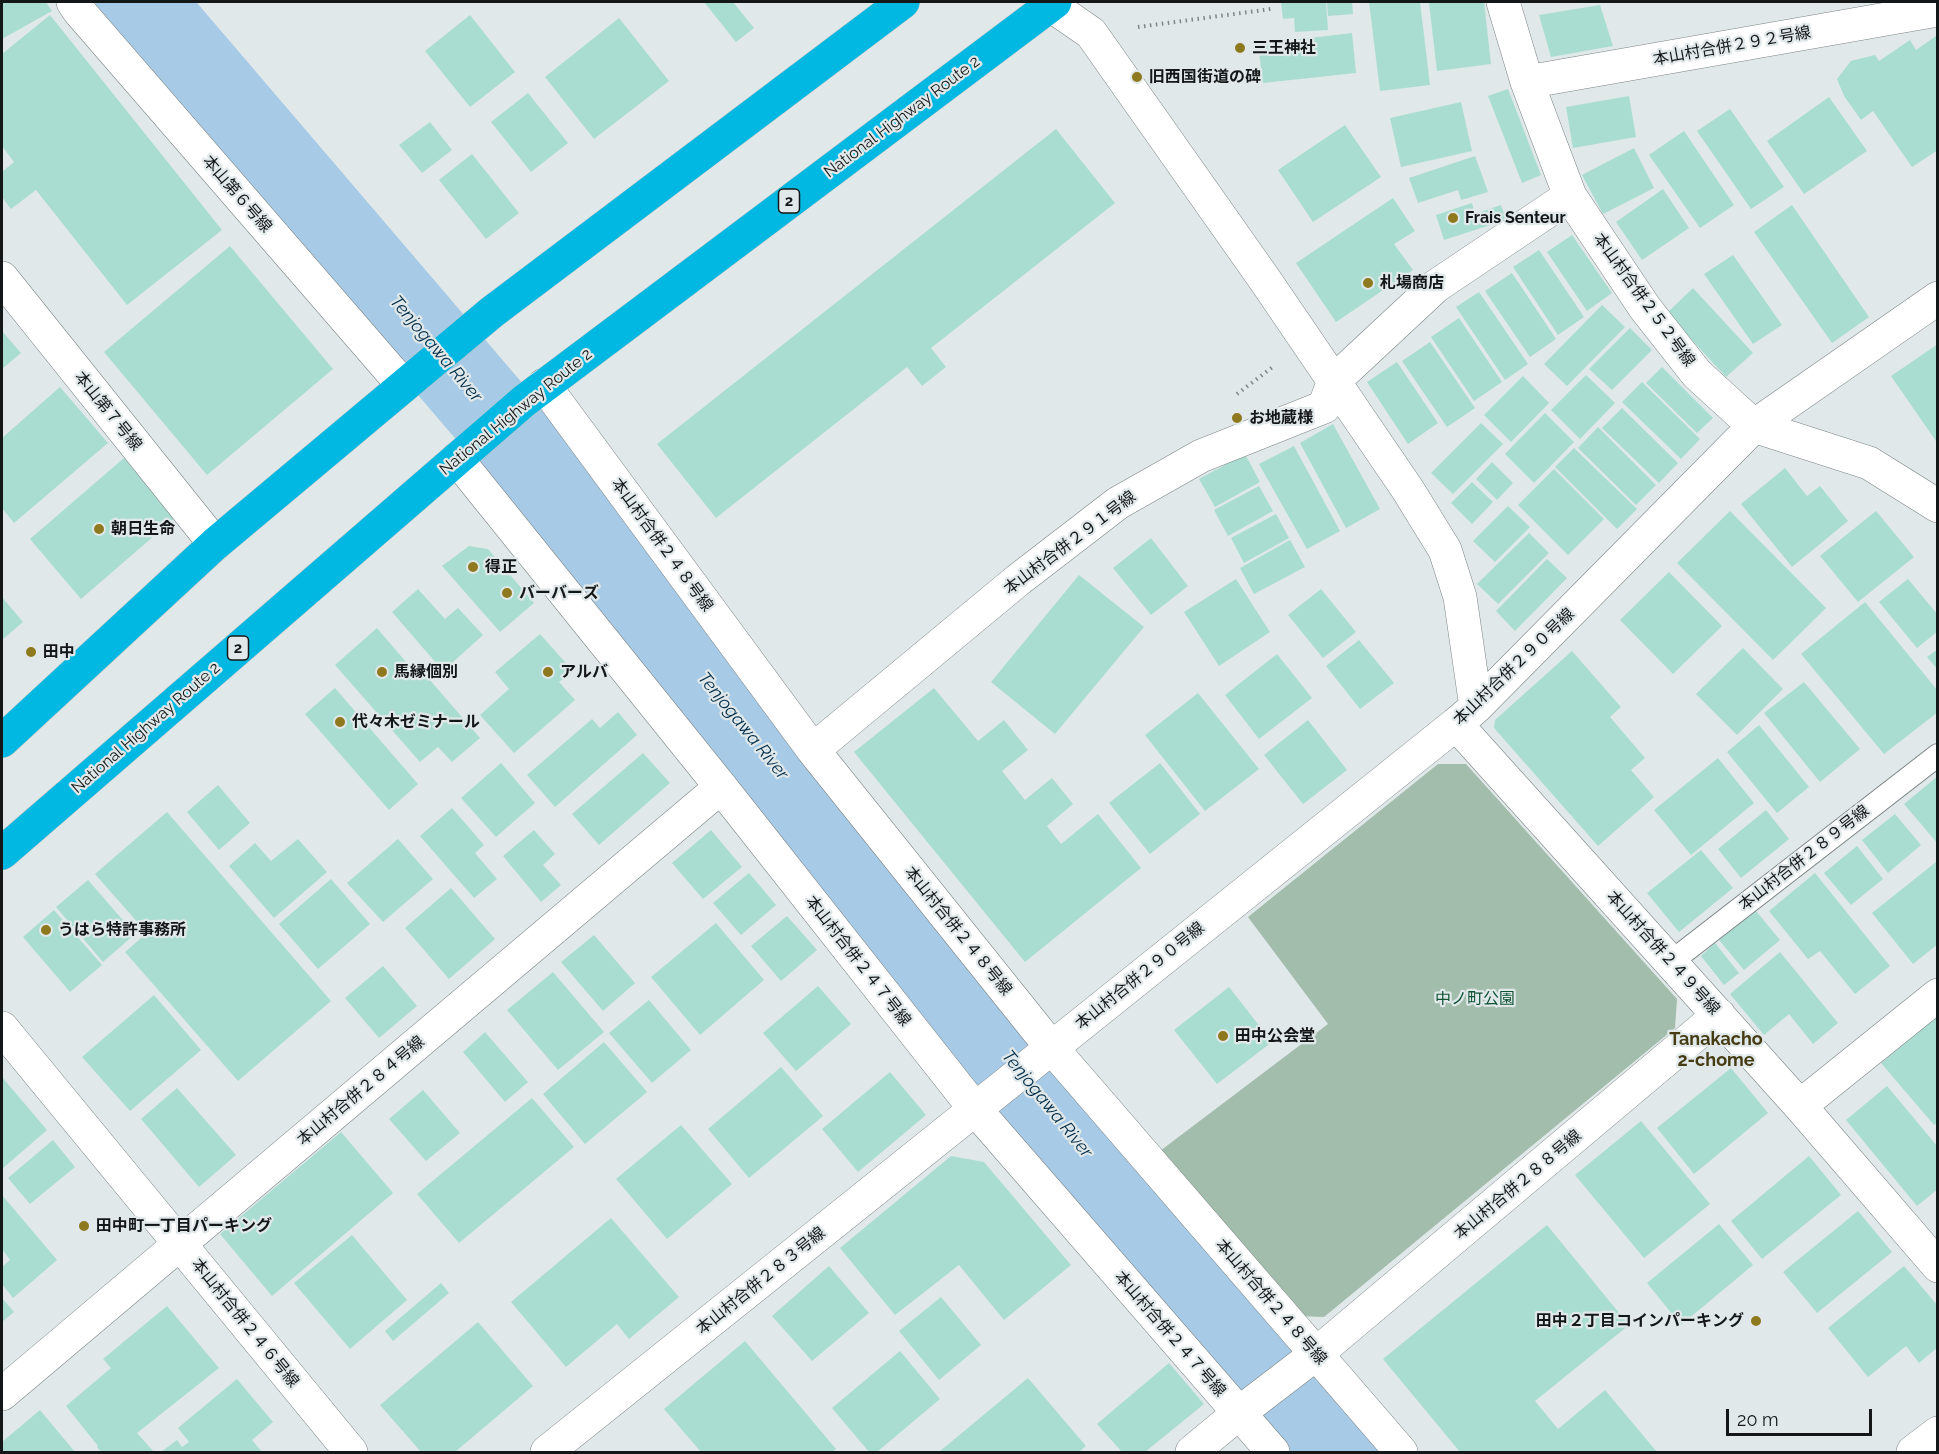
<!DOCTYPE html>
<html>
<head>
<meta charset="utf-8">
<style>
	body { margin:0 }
	#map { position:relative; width:1939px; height:1454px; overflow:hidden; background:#e0e8e9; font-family:Raleway,sans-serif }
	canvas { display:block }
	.frame { position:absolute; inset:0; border:3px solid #141717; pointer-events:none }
	.scale { position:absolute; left:1726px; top:1409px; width:146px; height:27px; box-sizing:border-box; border:3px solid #141717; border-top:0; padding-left:8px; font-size:18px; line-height:21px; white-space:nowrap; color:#141717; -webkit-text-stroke:4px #e0e8e9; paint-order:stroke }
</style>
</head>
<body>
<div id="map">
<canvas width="1939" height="1454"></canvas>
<div class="frame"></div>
<div class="scale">20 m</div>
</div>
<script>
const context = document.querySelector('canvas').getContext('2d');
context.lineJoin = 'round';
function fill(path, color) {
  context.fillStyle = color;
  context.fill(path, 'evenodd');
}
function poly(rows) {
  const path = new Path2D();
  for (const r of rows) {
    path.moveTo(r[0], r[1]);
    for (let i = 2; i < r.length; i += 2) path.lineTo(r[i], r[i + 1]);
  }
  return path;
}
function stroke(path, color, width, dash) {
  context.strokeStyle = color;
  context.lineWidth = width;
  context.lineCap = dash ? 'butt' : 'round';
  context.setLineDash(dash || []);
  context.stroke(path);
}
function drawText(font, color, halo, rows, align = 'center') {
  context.font = font + ' Raleway,"Noto Sans JP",sans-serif';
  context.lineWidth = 4.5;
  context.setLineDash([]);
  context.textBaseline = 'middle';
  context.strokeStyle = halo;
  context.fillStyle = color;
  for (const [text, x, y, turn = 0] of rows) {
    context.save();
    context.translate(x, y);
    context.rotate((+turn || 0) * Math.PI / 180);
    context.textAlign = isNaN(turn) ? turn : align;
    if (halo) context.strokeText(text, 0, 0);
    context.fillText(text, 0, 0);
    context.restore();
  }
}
fill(poly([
	[1438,764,1466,764,1677,999,1675,1028,1324,1317,1298,1316,1160,1151,1328,1024,1248,917]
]), '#a3bdad');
stroke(poly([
	[139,2,524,452,1055,1116,1344,1452]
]), '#a7cae6', 87);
fill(poly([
	[2,2,46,2,52,11,2,39],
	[704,2,733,2,754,28,736,42],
	[1281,2,1326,2,1328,30,1295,32,1294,18,1283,19],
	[1327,2,1352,2,1353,14,1328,16],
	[1369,2,1420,2,1430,85,1380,91],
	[1444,2,1484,2,1491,64,1437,71,1429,3],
	[1600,5,1613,46,1551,57,1539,15],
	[50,15,222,230,127,305,36,190,11,209,2,197,2,172,14,162,2,146,2,54],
	[470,15,515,72,470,107,425,51],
	[619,18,669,81,594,139,545,77],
	[1352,33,1356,73,1263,83,1258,44],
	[1936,36,1938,38,1938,150,1912,167,1873,111,1861,120,1844,96,1837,79,1851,61,1875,55,1879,61,1910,40,1916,50],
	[1508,89,1541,175,1522,183,1488,96],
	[528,93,568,143,531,172,491,122],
	[1629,96,1636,137,1573,148,1566,107],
	[1829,97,1867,151,1804,194,1767,141],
	[1461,102,1472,151,1401,167,1390,118],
	[1730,109,1784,187,1751,209,1697,131],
	[430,122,452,150,422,173,399,145],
	[1345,125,1381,177,1313,222,1278,170],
	[1056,129,1115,203,931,348,946,367,922,386,907,367,716,518,657,444],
	[1684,131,1734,205,1700,228,1649,155],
	[1634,148,1654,188,1603,214,1582,175],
	[472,154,519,213,486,239,439,180],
	[1475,156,1488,192,1461,200,1458,190,1418,203,1409,178],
	[1663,189,1689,228,1642,260,1616,222],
	[1393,198,1415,231,1394,244,1413,270,1336,322,1296,263],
	[1472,203,1475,214,1501,205,1506,220,1444,240,1436,215],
	[1792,205,1869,317,1832,343,1754,232],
	[1572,235,1612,293,1587,311,1547,252],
	[230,246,333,369,207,475,104,352],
	[1539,250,1584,317,1558,335,1513,267],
	[1733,255,1782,325,1753,344,1704,274],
	[1512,273,1556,339,1530,357,1485,291],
	[1693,288,1753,353,1726,377,1667,313],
	[1479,292,1528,364,1505,380,1456,307],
	[1602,305,1625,327,1567,386,1544,364],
	[1459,318,1502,382,1474,401,1431,337],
	[1630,328,1652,350,1612,390,1589,369],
	[2,331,21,353,2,369],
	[1430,342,1475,408,1447,427,1402,361],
	[1938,344,1938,444,1891,376],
	[1397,362,1438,423,1408,444,1367,382],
	[1662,367,1713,418,1697,433,1646,383],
	[1586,375,1615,403,1580,439,1551,410],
	[1523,376,1549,403,1511,442,1484,415],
	[1642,382,1700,439,1681,459,1622,402],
	[60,387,108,443,14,523,2,508,2,438],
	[1622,408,1678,463,1659,483,1602,428],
	[1545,413,1574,442,1534,483,1505,454],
	[1481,423,1503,444,1453,494,1431,473],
	[1333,424,1380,509,1346,528,1300,443],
	[1598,427,1656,485,1636,505,1578,448],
	[1294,446,1340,531,1307,549,1259,464],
	[1574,448,1637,509,1617,529,1555,467],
	[1245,454,1260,482,1215,507,1199,479],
	[124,458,176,517,81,599,30,539],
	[1492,462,1513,483,1497,500,1476,479],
	[1785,468,1807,496,1820,486,1848,521,1792,567,1741,504],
	[1554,469,1604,519,1568,555,1518,505],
	[1472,482,1493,502,1472,524,1451,503],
	[1259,486,1273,511,1228,536,1214,510],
	[1508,506,1530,527,1495,562,1473,541],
	[1730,511,1826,608,1773,660,1677,563],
	[1876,511,1914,557,1858,602,1820,556],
	[1276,514,1289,538,1244,563,1231,538],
	[1529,533,1549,553,1498,604,1477,584],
	[1151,538,1188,586,1151,615,1113,568],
	[1290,540,1305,567,1254,594,1240,568],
	[469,546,488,549,534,603,500,632,442,566],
	[1547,559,1567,578,1515,631,1496,611],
	[1669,572,1722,626,1673,674,1620,620],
	[1079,575,1144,627,1055,734,991,682],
	[1236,579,1270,632,1219,666,1184,612],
	[1908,579,1938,615,1938,631,1917,648,1879,602],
	[418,589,445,619,458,608,483,635,443,671,392,612],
	[1321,589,1356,632,1323,658,1288,615],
	[2,597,23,622,2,640],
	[1865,602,1938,691,1938,712,1884,754,1801,654],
	[377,628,412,669,417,665,480,738,452,762,438,747,420,762,335,665],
	[540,634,573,671,559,682,575,700,514,753,480,715,509,689,495,672],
	[1359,640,1394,683,1360,709,1326,666],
	[1743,648,1783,689,1737,735,1696,694],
	[1938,649,1938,670,1927,657],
	[1572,651,1621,707,1610,717,1645,758,1631,770,1654,797,1598,846,1494,728,1495,720],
	[1277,654,1312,698,1259,739,1225,695],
	[1804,682,1860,749,1820,782,1764,713],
	[335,688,418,784,389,810,305,714],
	[934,688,978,741,1004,720,1028,750,1002,771,1025,800,1052,778,1073,804,1047,826,1061,844,1098,814,1141,868,1025,962,854,752],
	[1198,693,1259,769,1205,811,1145,735],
	[618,712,637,735,555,807,527,775,592,719,600,728],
	[1308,720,1347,770,1303,804,1264,755],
	[1759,725,1809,787,1777,813,1727,752],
	[643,753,670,783,599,845,572,814],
	[1718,758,1754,803,1691,855,1654,810],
	[501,763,535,803,496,837,461,798],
	[1160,763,1200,814,1150,854,1109,803],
	[1938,776,1938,844,1904,804],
	[218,785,250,823,219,850,187,812],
	[452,808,484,845,475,853,497,879,474,898,420,836],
	[1766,810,1789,839,1741,878,1718,849],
	[167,812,331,1001,238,1081,125,952,147,933,95,874],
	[1895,814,1921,845,1888,873,1862,840],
	[534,830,555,854,543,865,561,885,541,902,503,856],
	[711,830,742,867,703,899,672,863],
	[298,839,327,872,274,918,229,866,255,843,271,861],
	[398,839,433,879,383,922,347,883],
	[1857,846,1883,879,1851,905,1824,873],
	[1701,850,1733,888,1679,932,1647,893],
	[1936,862,1938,865,1938,944,1913,964,1872,913],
	[749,873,776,905,741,935,713,903],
	[1815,873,1890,966,1855,994,1820,951,1808,959,1769,911],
	[331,879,370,924,318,969,279,924],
	[88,880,135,934,103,962,56,907],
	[451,888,495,939,449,979,405,928],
	[54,910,102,965,70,992,23,937],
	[1756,911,1780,940,1744,970,1719,940],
	[787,916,817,950,781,981,751,946],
	[716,923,764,980,700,1035,651,977],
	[594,935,635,983,603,1011,561,962],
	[1715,943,1739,973,1724,985,1701,956],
	[1780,952,1838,1023,1813,1044,1789,1014,1764,1035,1730,994],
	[383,966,417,1006,379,1038,345,998],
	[553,972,604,1032,558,1070,507,1010],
	[818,986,851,1024,796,1071,763,1033],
	[1229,987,1272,1042,1217,1084,1174,1030],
	[154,995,201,1050,130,1111,82,1057],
	[649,1000,691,1050,652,1083,609,1033],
	[1938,1016,1938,1122,1934,1125,1881,1063],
	[485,1032,528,1082,505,1102,463,1052],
	[604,1042,647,1092,585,1144,543,1094],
	[781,1067,823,1116,749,1178,708,1129],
	[1731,1068,1768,1113,1694,1174,1657,1128],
	[890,1072,926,1115,858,1172,822,1129],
	[2,1077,47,1130,2,1169],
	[1887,1086,1938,1147,1938,1189,1917,1206,1846,1120],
	[177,1088,236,1155,199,1187,141,1119],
	[423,1090,460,1133,426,1161,389,1119],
	[532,1098,574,1147,459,1243,417,1194],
	[1641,1121,1710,1204,1644,1258,1575,1175],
	[681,1125,732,1184,667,1239,616,1179],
	[341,1132,393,1193,272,1296,220,1234],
	[53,1140,75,1167,30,1204,8,1178],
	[951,1156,984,1162,1071,1265,1004,1320,959,1265,895,1315,840,1248],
	[1809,1156,1841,1195,1762,1259,1731,1221],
	[2,1195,57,1260,13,1298,2,1284,2,1267,10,1260,2,1249],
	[1858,1211,1892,1252,1817,1313,1783,1272],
	[611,1218,679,1297,629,1339,617,1324,566,1367,511,1302],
	[1719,1224,1753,1265,1681,1325,1647,1283],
	[1547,1225,1629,1325,1535,1401,1558,1429,1605,1390,1657,1452,1460,1452,1383,1359],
	[352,1235,407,1300,350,1349,294,1283],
	[829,1266,869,1313,812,1361,772,1316],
	[1904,1266,1938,1306,1938,1347,1919,1363,1906,1346,1868,1377,1828,1328],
	[441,1283,449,1293,393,1341,385,1331],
	[941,1297,981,1345,939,1380,899,1331],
	[2,1298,14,1312,2,1322],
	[167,1306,219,1368,137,1433,154,1452,101,1452,97,1447,98,1446,66,1406,111,1368,103,1359],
	[478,1322,533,1386,455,1452,421,1452,380,1405],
	[745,1341,836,1449,832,1452,701,1452,664,1409],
	[900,1351,940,1399,877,1452,869,1452,832,1408],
	[1169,1363,1204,1404,1145,1452,1122,1452,1097,1424],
	[1028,1378,1086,1446,1079,1452,939,1452],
	[237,1379,273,1422,252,1440,262,1452,161,1452,177,1440,182,1447,189,1442,178,1428],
	[40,1410,75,1452,2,1452,2,1442]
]), '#aaddd1');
const lane = poly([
	[1671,962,1938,755]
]);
const street = poly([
	[73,2,79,11,403,385],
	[1046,2,1091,33,1265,280,1408,490,1445,550,1460,597,1476,707],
	[1503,2,1527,82,1570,196,1645,308,1697,374,1754,426,1869,463,1938,506],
	[1527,82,1938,10],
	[2,278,215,544],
	[544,385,813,750,1051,1047,1401,1452],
	[457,459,721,787,975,1109,1273,1452],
	[1456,724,1800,1106,1938,1266],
	[813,750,1018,580,1118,503,1201,456,1324,407,1334,381,1436,286,1570,196],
	[1800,1106,1938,995],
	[2,1394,721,787],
	[547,1452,1456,724,1476,707,1754,426,1938,298],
	[1192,1452,1239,1413,1316,1354,1719,1015]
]);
const secondary = poly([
	[2,1028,351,1452],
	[1913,1452,1938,1433]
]);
const highway = poly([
	[2,741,215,544,492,312,903,2],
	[2,853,524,401,1055,2]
]);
stroke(lane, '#7d8485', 24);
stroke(street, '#7d8485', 34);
stroke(secondary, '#7d8485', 34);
stroke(highway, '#c2c3c3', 34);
stroke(poly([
	[1138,27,1271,9],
	[1237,394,1274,366]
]), '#808586', 4, [1.5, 4.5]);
stroke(lane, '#fff', 22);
stroke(street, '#fff', 33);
stroke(secondary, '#fff', 33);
stroke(highway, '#00b8e2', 33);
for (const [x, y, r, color] of [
	[1240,48,6,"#8f791e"],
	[1137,77,6,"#8f791e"],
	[1453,218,6,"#8f791e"],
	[1368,283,6,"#8f791e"],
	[1237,418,6,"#8f791e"],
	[99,529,6,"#8f791e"],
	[473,567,6,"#8f791e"],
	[507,593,6,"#8f791e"],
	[31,652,6,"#8f791e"],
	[382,672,6,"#8f791e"],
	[548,672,6,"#8f791e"],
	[340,722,6,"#8f791e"],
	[46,930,6,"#8f791e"],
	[1223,1036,6,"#8f791e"],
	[84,1226,6,"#8f791e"],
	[1756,1321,6,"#8f791e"]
]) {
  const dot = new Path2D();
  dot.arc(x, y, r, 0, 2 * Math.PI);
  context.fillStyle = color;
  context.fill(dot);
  stroke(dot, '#e0e8e9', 2);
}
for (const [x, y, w] of [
	[789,201,21],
	[238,648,21]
]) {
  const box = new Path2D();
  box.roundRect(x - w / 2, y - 12, w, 24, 4.5);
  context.fillStyle = '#e0e8e9';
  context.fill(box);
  stroke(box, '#141717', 1.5);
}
drawText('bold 15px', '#141717', null, [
	["2",789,201],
	["2",238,648]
]);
drawText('16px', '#141717', '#e0e8e9', [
	["本山村合併２９２号線",1732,46,-10],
	["National Highway Route 2",902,117,-37],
	["本山第６号線",237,194,49],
	["本山村合併２５２号線",1644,300,54],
	["本山第７号線",108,411,51],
	["National Highway Route 2",516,412,-39],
	["本山村合併２９１号線",1070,543,-37],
	["本山村合併２４８号線",662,545,54],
	["本山村合併２９０号線",1514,667,-44],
	["National Highway Route 2",146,728,-41],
	["本山村合併２８９号線",1804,858,-38],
	["本山村合併２４８号線",958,931,51],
	["本山村合併２４９号線",1663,953,48],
	["本山村合併２４７号線",858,961,52],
	["本山村合併２９０号線",1140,976,-39],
	["本山村合併２８４号線",361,1091,-40],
	["本山村合併２８８号線",1518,1185,-40],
	["本山村合併２８３号線",761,1281,-39],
	["本山村合併２４８号線",1271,1302,49],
	["本山村合併２４６号線",245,1323,51],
	["本山村合併２４７号線",1170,1334,49]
]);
drawText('bold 16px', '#141717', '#e0e8e9', [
	["三王神社",1252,48],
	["旧西国街道の碑",1149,77],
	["Frais Senteur",1465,218],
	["札場商店",1380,283],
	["お地蔵様",1249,418],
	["朝日生命",111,529],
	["得正",485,567],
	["バーバーズ",519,593],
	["田中",43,652],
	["馬縁個別",394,672],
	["アルバ",560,672],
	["代々木ゼミナール",352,722],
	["うはら特許事務所",58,930],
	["田中公会堂",1235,1036],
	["田中町一丁目パーキング",96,1226],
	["田中２丁目コインパーキング",1744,1321,"right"]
], 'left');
drawText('16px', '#0e5435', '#e0e8e9', [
	["中ノ町公園",1475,999]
]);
drawText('italic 18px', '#022d49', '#e0e8e9', [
	["Tenjogawa River",436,349,50],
	["Tenjogawa River",743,726,51],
	["Tenjogawa River",1047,1104,51]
]);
drawText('bold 18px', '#463c13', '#e0e8e9', [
	["Tanakacho",1716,1040],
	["2-chome",1716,1061]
]);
</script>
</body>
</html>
